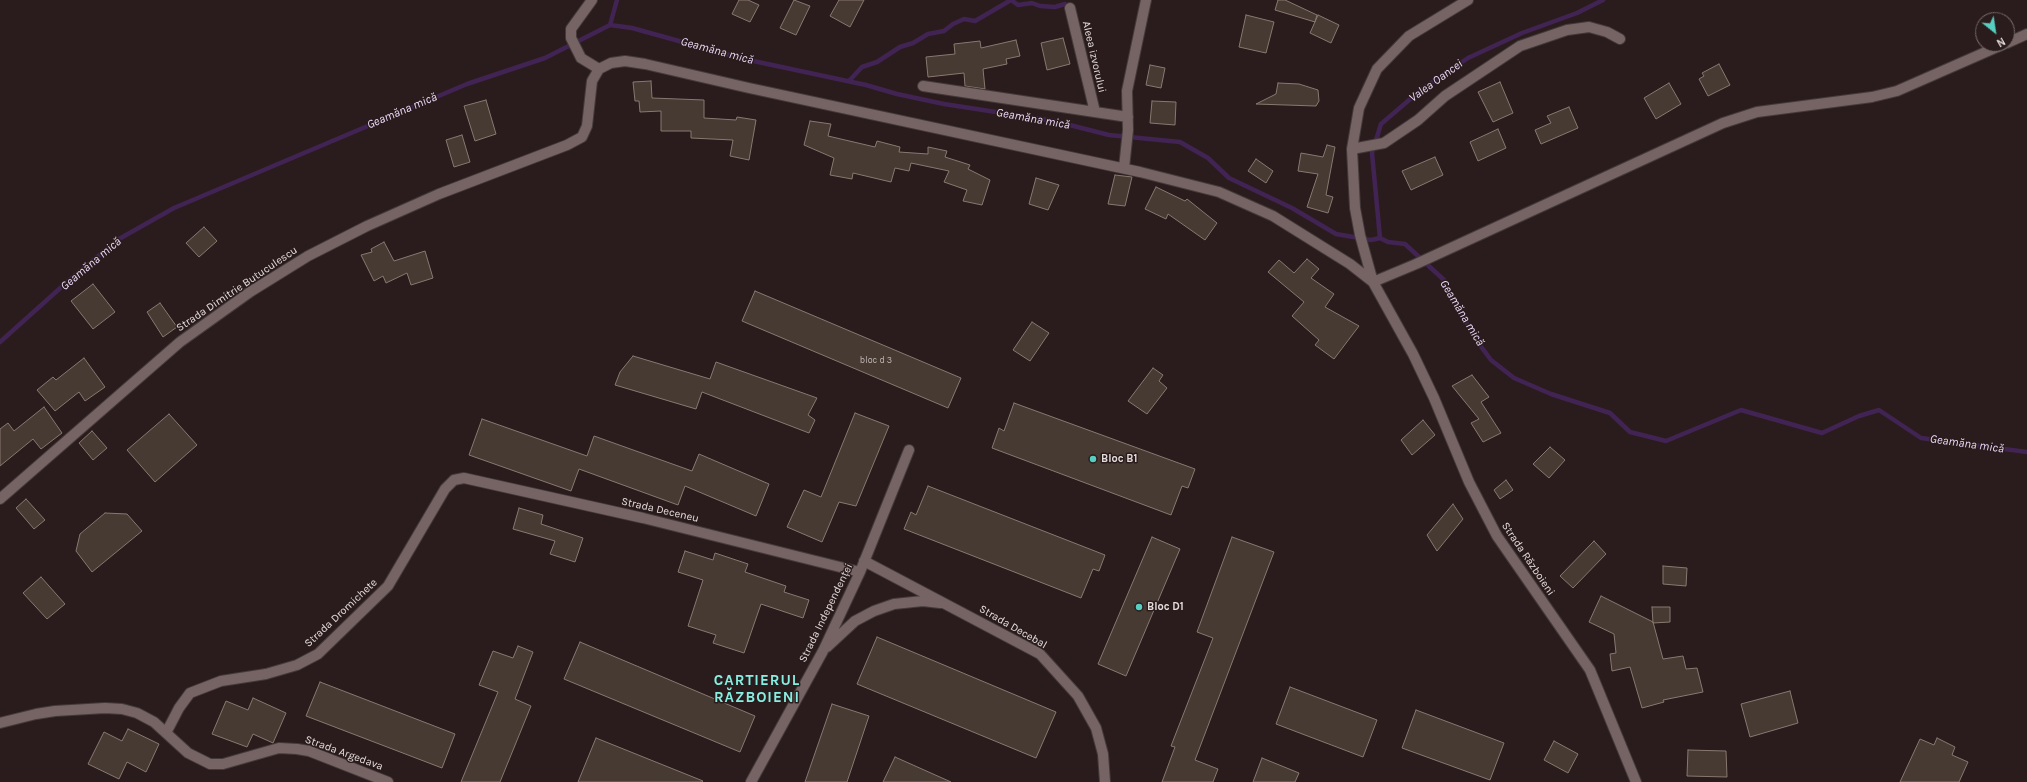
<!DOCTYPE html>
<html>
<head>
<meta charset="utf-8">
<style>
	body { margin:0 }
	#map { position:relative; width:2027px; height:782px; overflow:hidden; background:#2a1c1d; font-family:Karla,sans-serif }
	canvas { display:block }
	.north { position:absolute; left:1975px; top:12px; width:40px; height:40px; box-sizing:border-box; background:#2a1c1d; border:1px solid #756969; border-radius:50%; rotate:150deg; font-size:11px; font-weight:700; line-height:16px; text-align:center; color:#e6dcdc }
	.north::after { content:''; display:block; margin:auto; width:14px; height:18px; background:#58cec0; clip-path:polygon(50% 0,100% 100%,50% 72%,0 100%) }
</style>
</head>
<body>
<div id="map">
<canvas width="2027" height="782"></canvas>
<div class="north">N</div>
</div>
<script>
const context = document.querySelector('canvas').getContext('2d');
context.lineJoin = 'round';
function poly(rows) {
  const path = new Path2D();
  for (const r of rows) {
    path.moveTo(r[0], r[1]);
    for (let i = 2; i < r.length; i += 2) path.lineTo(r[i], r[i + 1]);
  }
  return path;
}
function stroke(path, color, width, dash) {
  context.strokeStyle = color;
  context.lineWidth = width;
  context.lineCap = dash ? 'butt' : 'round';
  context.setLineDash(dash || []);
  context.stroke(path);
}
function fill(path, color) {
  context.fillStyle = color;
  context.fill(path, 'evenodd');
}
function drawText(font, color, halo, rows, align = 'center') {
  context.font = font + ' Karla,sans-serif';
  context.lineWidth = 3;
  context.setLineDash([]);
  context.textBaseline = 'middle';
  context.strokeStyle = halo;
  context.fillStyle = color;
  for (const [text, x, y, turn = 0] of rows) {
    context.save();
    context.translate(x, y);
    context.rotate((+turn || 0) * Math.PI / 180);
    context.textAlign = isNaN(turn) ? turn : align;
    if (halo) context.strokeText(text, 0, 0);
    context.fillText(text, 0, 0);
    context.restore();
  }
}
stroke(poly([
	[1011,0,1018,5,1032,3,1040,6,1055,7,1065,4],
	[610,25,617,0],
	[849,81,862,67,877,62,900,47,913,43,928,34,944,31,953,24,964,19,975,21,1011,0],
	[1380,238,1372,153,1381,124,1422,89,1468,58,1522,33,1577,13,1603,0],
	[0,342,67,282,119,239,174,208,467,84,545,58,610,25,632,28,744,59,866,85,897,94,944,104,1054,121,1109,135,1180,142,1208,158,1229,178,1292,208,1336,234,1371,240,1380,238,1388,242,1405,244,1444,280,1474,337,1491,360,1514,378,1551,394,1610,413,1630,432,1666,441,1741,410,1822,433,1859,416,1879,410,1921,438,2027,452]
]), '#412453', 4.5);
const building = poly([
	[739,0,748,0,759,5,750,22,732,14,739,0],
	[794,0,810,6,796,35,780,28,794,0],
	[839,0,864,0,850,27,830,16,839,0],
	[1278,0,1285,0,1317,15,1315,22,1275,10,1278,0],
	[1246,15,1274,22,1266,53,1239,47,1246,15],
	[1318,15,1339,25,1331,43,1310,33,1318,15],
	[1063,38,1070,64,1047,70,1041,43,1063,38],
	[1016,40,1020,56,1006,59,1007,64,983,69,985,89,965,86,964,73,928,77,926,57,955,54,954,44,980,41,981,48,1016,40],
	[1719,64,1730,85,1708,96,1699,79,1704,76,1702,73,1719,64],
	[1150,65,1165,68,1161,88,1146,85,1150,65],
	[651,81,652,98,704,100,704,118,736,120,737,117,756,120,749,160,730,156,733,140,691,138,691,131,661,131,661,111,640,112,639,101,635,101,633,82,651,81],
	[1500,82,1513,113,1493,122,1478,92,1500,82],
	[1278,83,1299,84,1318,90,1319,101,1316,106,1256,104,1276,94,1278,83],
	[1669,83,1681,104,1656,119,1644,98,1669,83],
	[486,100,496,134,475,141,464,106,486,100],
	[1152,101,1176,102,1175,125,1150,123,1152,101],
	[1569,107,1578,128,1541,144,1535,130,1551,123,1547,116,1569,107],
	[810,121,831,124,828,136,875,147,877,141,900,147,899,152,928,154,928,147,947,151,945,157,970,165,968,169,990,180,982,205,963,201,967,190,944,182,949,171,911,163,909,171,895,168,891,182,853,173,852,179,830,175,834,158,804,145,810,121],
	[1498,129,1506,148,1478,161,1470,142,1498,129],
	[462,135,470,162,454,167,446,140,462,135],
	[1327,145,1335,147,1326,195,1333,197,1328,213,1307,207,1318,174,1298,171,1301,153,1323,157,1327,145],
	[1435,157,1443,175,1411,190,1402,171,1435,157],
	[1256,159,1273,171,1266,183,1248,171,1256,159],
	[1115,175,1132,177,1125,206,1108,204,1115,175],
	[1036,178,1059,185,1048,210,1029,204,1036,178],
	[1156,187,1185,201,1187,199,1217,223,1205,240,1168,214,1166,219,1145,209,1156,187],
	[204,227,217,241,199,257,186,243,204,227],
	[384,242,394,261,425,251,433,278,411,285,407,273,386,283,383,276,374,281,361,255,372,252,371,249,384,242],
	[1307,259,1319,269,1311,278,1334,294,1325,307,1359,326,1334,359,1315,345,1319,340,1292,316,1304,302,1268,272,1279,260,1294,273,1307,259],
	[93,284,115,312,93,329,71,301,93,284],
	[755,291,961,378,948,408,742,321,755,291],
	[160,303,177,327,163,337,147,312,160,303],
	[1032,322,1049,333,1030,361,1013,350,1032,322],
	[633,356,710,379,716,362,817,398,808,415,815,420,809,433,702,392,696,409,615,385,620,372,633,356],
	[84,358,105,387,85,401,79,392,55,411,37,390,53,377,56,380,84,358],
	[1153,368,1163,375,1159,381,1167,388,1147,414,1128,401,1153,368],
	[1472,375,1489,397,1481,402,1501,433,1483,442,1471,423,1479,419,1452,386,1472,375],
	[1014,403,1195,469,1188,488,1182,486,1171,515,992,448,999,428,1004,431,1014,403],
	[44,407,62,433,41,449,33,439,0,466,0,429,8,423,14,431,44,407],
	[855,413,889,426,856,506,839,502,822,542,787,527,804,490,821,497,855,413],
	[169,414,197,445,155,482,127,450,169,414],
	[482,419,587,456,594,436,692,471,699,454,769,484,756,516,685,486,678,505,579,469,571,491,469,455,482,419],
	[1423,420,1435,435,1412,455,1401,440,1423,420],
	[92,431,107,448,93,460,79,443,92,431],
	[1550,447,1565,460,1549,478,1533,464,1550,447],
	[1506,480,1513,490,1500,499,1494,490,1506,480],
	[928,486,1105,555,1099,571,1093,569,1081,598,904,529,911,512,916,515,928,486],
	[26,499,45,520,34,529,16,508,26,499],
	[1453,504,1463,519,1437,551,1427,535,1453,504],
	[519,508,543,515,541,524,583,538,575,562,550,554,555,541,513,529,519,508],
	[105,513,127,514,142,531,92,572,76,551,80,534,105,513],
	[1152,537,1180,549,1126,676,1098,664,1152,537],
	[1232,537,1274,552,1195,760,1218,769,1213,782,1162,782,1175,747,1171,746,1213,638,1197,632,1232,537],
	[1594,541,1606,554,1573,588,1560,576,1594,541],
	[685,551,713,560,715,553,748,564,745,572,786,586,784,592,809,600,803,618,761,604,744,653,713,643,716,635,688,626,703,580,678,572,685,551],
	[1663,566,1687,568,1686,586,1663,584,1663,566],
	[41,577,65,604,47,619,23,593,41,577],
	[1601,596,1653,622,1663,659,1683,656,1686,669,1697,668,1703,692,1663,700,1664,702,1642,708,1630,667,1612,671,1610,654,1616,653,1614,634,1589,622,1601,596],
	[1652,607,1670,607,1670,622,1653,623,1652,607],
	[877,637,1056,712,1036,758,857,684,877,637],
	[580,642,755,716,740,752,564,679,580,642],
	[518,646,533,652,515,699,531,706,500,782,461,782,498,692,479,685,493,651,513,658,518,646],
	[320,682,455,734,442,768,306,716,320,682],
	[1290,687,1377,720,1363,757,1276,724,1290,687],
	[1790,691,1798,723,1750,737,1741,704,1790,691],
	[253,698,286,713,273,743,253,734,247,747,212,734,226,701,248,710,253,698],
	[832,704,869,716,847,782,805,782,832,704],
	[1416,710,1504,743,1490,780,1402,748,1416,710],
	[128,729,159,744,146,772,127,762,119,779,88,764,104,732,122,741,128,729],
	[596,738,703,781,702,782,578,782,596,738],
	[1937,738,1955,747,1952,755,1968,762,1959,782,1900,782,1920,739,1934,745,1937,738],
	[1554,741,1578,754,1568,773,1544,760,1554,741],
	[1688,750,1726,751,1727,777,1687,776,1688,750],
	[895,757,951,782,883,782,895,757],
	[1262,758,1299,773,1295,782,1253,782,1262,758]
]);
fill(building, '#473a32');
stroke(building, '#887970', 1);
const street = poly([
	[592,0,571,29,571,38,581,58,599,69],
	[1468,0,1409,36,1377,69,1359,108,1352,149,1355,208,1360,235,1373,282,1413,354,1434,398,1469,482,1497,536,1590,670,1636,782],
	[1070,8,1095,112],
	[2007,43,2027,34],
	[923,86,1128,117],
	[1352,149,1384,143,1418,120,1445,96,1520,46,1567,30,1589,27,1607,32,1620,39],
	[1124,168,1128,130,1127,91,1146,0],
	[1373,282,1416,264,1723,123,1757,112,1872,97,1897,91,2004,44],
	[0,499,180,342,250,292,308,256,367,226,439,194,567,145,582,137,587,126,592,81,599,69,611,63,625,61,645,64,749,88,1140,172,1219,192,1273,216,1350,264,1373,282],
	[864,561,1040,654,1078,696,1096,728,1103,754,1105,782],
	[827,647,855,621,874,611,894,604,923,601,940,603],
	[0,723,36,714,55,711,105,708,122,709,137,713,154,722,188,753,210,764,223,764,279,748,297,749,309,751,388,782],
	[166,733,179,708,190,693,221,681,266,674,297,665,318,654,388,586,445,489,454,480,464,478,643,518,860,572],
	[751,782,823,651,860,572,909,450]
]);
stroke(street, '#453a3a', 12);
stroke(street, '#766464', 10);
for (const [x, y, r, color] of [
	[1093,459,4,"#58cec0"],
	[1139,607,4,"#58cec0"]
]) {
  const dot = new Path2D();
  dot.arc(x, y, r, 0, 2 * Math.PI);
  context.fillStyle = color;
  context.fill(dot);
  stroke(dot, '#2a1c1d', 1.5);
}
drawText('9px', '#beb4b2', null, [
	["bloc d 3",876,360]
]);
drawText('11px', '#e6dcdc', '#2a1c1d', [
	["Aleea izvorului",1094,57,77],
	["Strada Dimitrie Butuculescu",237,289,-34],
	["Strada Deceneu",660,510,13],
	["Strada Războieni",1528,559,56],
	["Strada Dromichete",341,613,-43],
	["Strada Independenței",826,613,-64],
	["Strada Decebal",1013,627,30],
	["Strada Argedava",344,753,20]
]);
drawText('bold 11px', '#e6dcdc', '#2a1c1d', [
	["Bloc B1",1101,459],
	["Bloc D1",1147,607]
], 'left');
drawText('italic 12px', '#ecdaf9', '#2a1c1d', [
	["Geamăna mică",717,51,15],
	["Valea Oancei",1436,81,-36],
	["Geamăna mică",402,111,-23],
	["Geamăna mică",1033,119,10],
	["Geamăna mică",91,264,-40],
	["Geamăna mică",1462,313,59],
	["Geamăna mică",1967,444,8]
]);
context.letterSpacing = '1px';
drawText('bold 15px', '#87efe2', '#2a1c1d', [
	["CARTIERUL",757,681],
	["RĂZBOIENI",757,698]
]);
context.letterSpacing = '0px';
</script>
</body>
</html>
